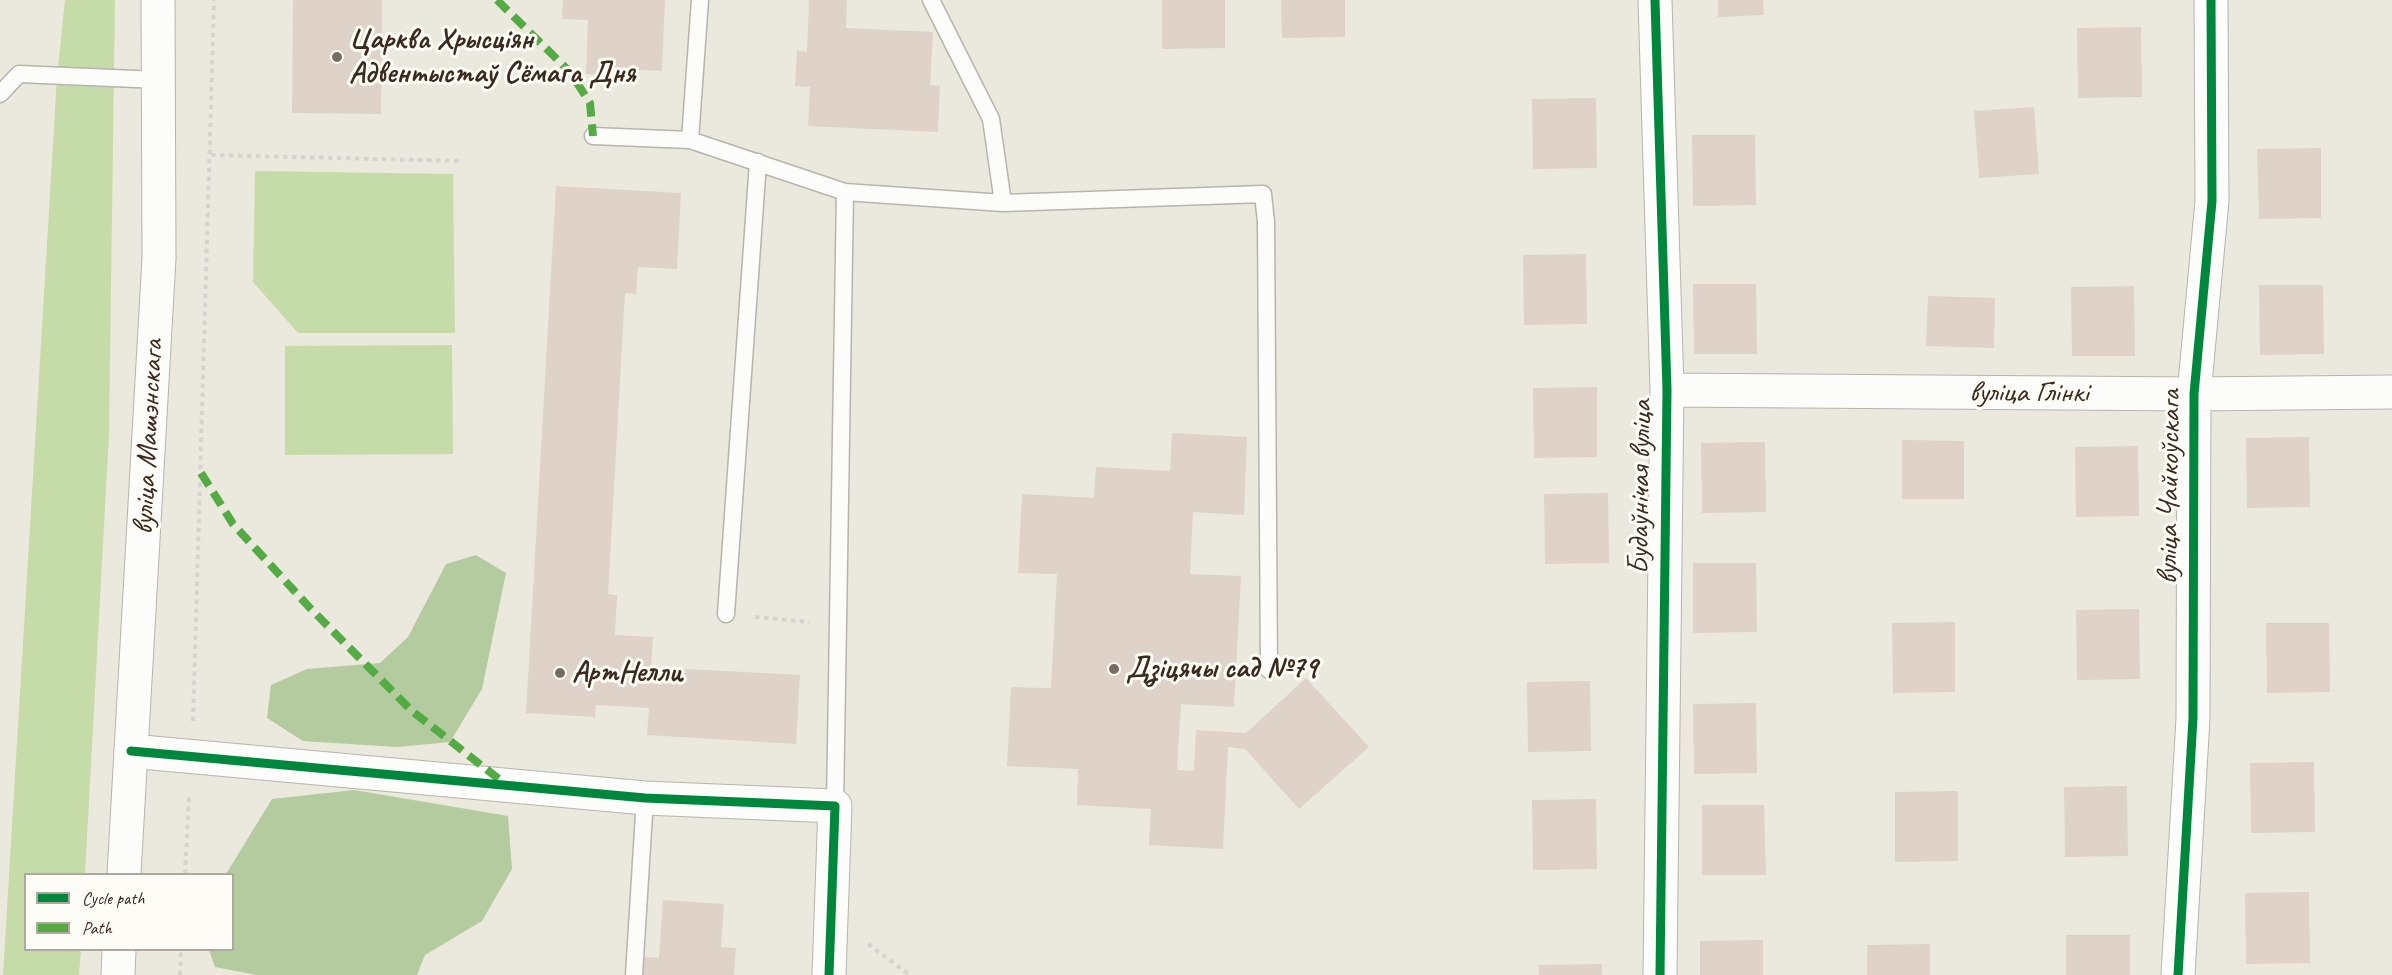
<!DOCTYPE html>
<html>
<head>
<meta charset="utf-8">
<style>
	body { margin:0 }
	#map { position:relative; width:2392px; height:975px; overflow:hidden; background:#ebe9dd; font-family:Caveat,sans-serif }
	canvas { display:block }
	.legend { position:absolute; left:24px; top:873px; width:210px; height:78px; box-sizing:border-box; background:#fdfcf7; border:2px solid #afa8a0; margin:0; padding:8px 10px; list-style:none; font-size:18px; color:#3b2a1e }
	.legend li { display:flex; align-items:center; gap:12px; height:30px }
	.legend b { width:30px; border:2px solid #afa8a0 }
</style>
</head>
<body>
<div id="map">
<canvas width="2392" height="975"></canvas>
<ul class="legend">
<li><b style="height:8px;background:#00873e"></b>Cycle path</li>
<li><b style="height:8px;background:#55ab43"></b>Path</li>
</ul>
</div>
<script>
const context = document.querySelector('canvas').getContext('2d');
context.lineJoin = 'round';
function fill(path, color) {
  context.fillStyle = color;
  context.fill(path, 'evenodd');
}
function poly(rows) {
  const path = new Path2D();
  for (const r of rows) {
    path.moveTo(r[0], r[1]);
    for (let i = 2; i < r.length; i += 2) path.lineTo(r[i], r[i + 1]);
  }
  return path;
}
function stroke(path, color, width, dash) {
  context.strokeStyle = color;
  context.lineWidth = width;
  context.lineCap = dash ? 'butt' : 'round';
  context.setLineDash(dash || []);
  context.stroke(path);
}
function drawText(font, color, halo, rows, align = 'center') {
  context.font = font + ' Caveat,sans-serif';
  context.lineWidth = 6;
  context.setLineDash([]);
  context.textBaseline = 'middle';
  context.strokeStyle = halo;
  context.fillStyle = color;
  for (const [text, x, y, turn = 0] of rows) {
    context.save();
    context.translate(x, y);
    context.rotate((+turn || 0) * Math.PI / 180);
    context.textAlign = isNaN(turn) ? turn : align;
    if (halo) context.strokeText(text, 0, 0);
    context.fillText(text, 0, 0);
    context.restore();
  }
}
fill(poly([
	[65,0,115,0,109,435,85,874,26,874,26,950,81,950,79,975,3,975,57,77],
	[255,171,453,174,455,333,298,333,253,282],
	[452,345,453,454,285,455,285,346]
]), '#c6dca8');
fill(poly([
	[476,555,506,573,482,689,450,742,397,747,303,741,267,718,271,685,307,669,380,663,408,637,446,564],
	[354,790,508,816,512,869,482,921,425,955,417,975,256,975,215,967,209,950,232,950,232,874,226,874,272,799]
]), '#b3cb9f');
fill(poly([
	[293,0,382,0,381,114,292,113],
	[563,0,665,0,662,71,623,69,622,76,586,74,588,20,562,19],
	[809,0,847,0,846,28,933,32,930,85,940,86,938,132,808,126,810,87,795,86,797,51,807,52],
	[1162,0,1225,0,1225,48,1162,49],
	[1281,0,1345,0,1345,37,1282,38],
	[1718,0,1763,0,1764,15,1718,17],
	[2141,27,2142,97,2078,98,2077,28],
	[1596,98,1597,168,1533,169,1532,99],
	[2034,107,2039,174,1979,178,1974,111],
	[1692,135,1755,135,1756,205,1693,206],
	[2321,148,2321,218,2259,219,2257,149],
	[556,186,681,193,677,269,638,267,636,294,625,293,608,594,617,595,615,635,653,637,651,667,800,675,796,744,647,735,649,708,596,705,595,717,526,713],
	[1586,254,1587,324,1524,325,1523,255],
	[1693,284,1756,284,1757,354,1694,354],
	[2259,285,2323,285,2324,354,2260,355],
	[2134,286,2135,356,2072,356,2071,287],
	[1928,296,1995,298,1994,348,1926,346],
	[1597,387,1597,457,1534,458,1533,388],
	[1172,433,1247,437,1244,515,1193,512,1190,574,1241,576,1234,707,1181,704,1177,770,1194,771,1196,730,1246,733,1306,678,1369,747,1299,809,1245,749,1228,747,1223,849,1149,845,1151,809,1077,805,1078,769,1007,766,1011,687,1051,688,1057,574,1018,573,1022,494,1094,498,1096,467,1170,471],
	[2309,437,2310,507,2247,508,2246,438],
	[1902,440,1964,441,1964,499,1902,499],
	[1765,442,1766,512,1702,513,1701,443],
	[2138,446,2139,516,2076,517,2075,447],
	[1608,493,1609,563,1545,564,1544,494],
	[1693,563,1756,563,1757,632,1693,633],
	[2139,609,2140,679,2077,680,2076,610],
	[1955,622,1955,692,1893,693,1892,623],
	[2266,623,2329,623,2330,692,2267,693],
	[1590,681,1591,751,1528,752,1527,682],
	[1756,703,1757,773,1694,774,1693,704],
	[2314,762,2315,832,2251,833,2250,763],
	[2127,786,2128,856,2065,857,2064,787],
	[1958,791,1958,861,1895,862,1895,792],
	[1596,799,1597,869,1533,870,1532,800],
	[1702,805,1764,805,1766,875,1702,875],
	[2309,892,2310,963,2246,964,2245,893],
	[663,900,724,904,721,947,736,948,734,975,642,975,643,957,659,958],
	[2066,935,2130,935,2130,975,2066,975],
	[1763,940,1763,975,1700,975,1700,941],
	[1930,944,1930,975,1867,975,1867,945],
	[1602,964,1602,975,1539,975,1538,965]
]), '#dfd2c9');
const lane = poly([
	[931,0,991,119,1003,203],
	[0,94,19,74,159,80],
	[593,136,690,140,700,0],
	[690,140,845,192,1003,203,1263,194,1266,222,1269,670],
	[726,614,758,162],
	[835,806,845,192],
	[634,975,645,798]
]);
const street = poly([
	[1655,0,1667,390,1660,975],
	[1667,390,2194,394,2392,392],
	[131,751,645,798,835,806,829,975],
	[2178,975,2193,718,2194,394,2212,201,2211,0]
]);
const secondary = poly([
	[124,874,159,258,158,0],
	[118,975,119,950]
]);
stroke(lane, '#b7b4ac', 19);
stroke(street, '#b7b4ac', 35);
stroke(secondary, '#b7b4ac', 35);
stroke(poly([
	[211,155,460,161],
	[755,617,810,622],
	[193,721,214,0],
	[185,874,189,794],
	[868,944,910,975],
	[180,975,181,950]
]), '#d5d4d0', 4, [4.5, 4.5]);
stroke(lane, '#fcfcfa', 16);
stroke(street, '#fcfcfa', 33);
stroke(secondary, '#fcfcfa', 33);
stroke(poly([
	[497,0,570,72,590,103,593,136],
	[201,473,233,524,310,608,412,711,504,783]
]), '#55ab43', 8, [15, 8]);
stroke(poly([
	[1655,0,1667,390,1660,975],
	[131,751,645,798,835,806,829,975],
	[2178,975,2193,718,2194,394,2212,201,2211,0]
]), '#00873e', 9);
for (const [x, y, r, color] of [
	[337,57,6,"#796d61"],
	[1114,669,6,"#796d61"],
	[560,673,6,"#796d61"]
]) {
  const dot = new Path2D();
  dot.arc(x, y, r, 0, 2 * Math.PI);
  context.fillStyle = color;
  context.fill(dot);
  stroke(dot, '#fdfcf7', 2);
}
drawText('bold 30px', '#3b2a1e', '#fdfcf7', [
	["Царква Хрысціян",349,40],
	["Адвентыстаў Сёмага Дня",349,74],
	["Дзіцячы сад №79",1126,669],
	["АртНелли",572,673]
], 'left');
drawText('30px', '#3b2a1e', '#fdfcf7', [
	["вуліца Глінкі",2029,393],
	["вуліца Машэнскага",149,437,-87],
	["Будаўнічая вуліца",1641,487,-89],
	["вуліца Чайкоўскага",2170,487,-89]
]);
</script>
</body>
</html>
